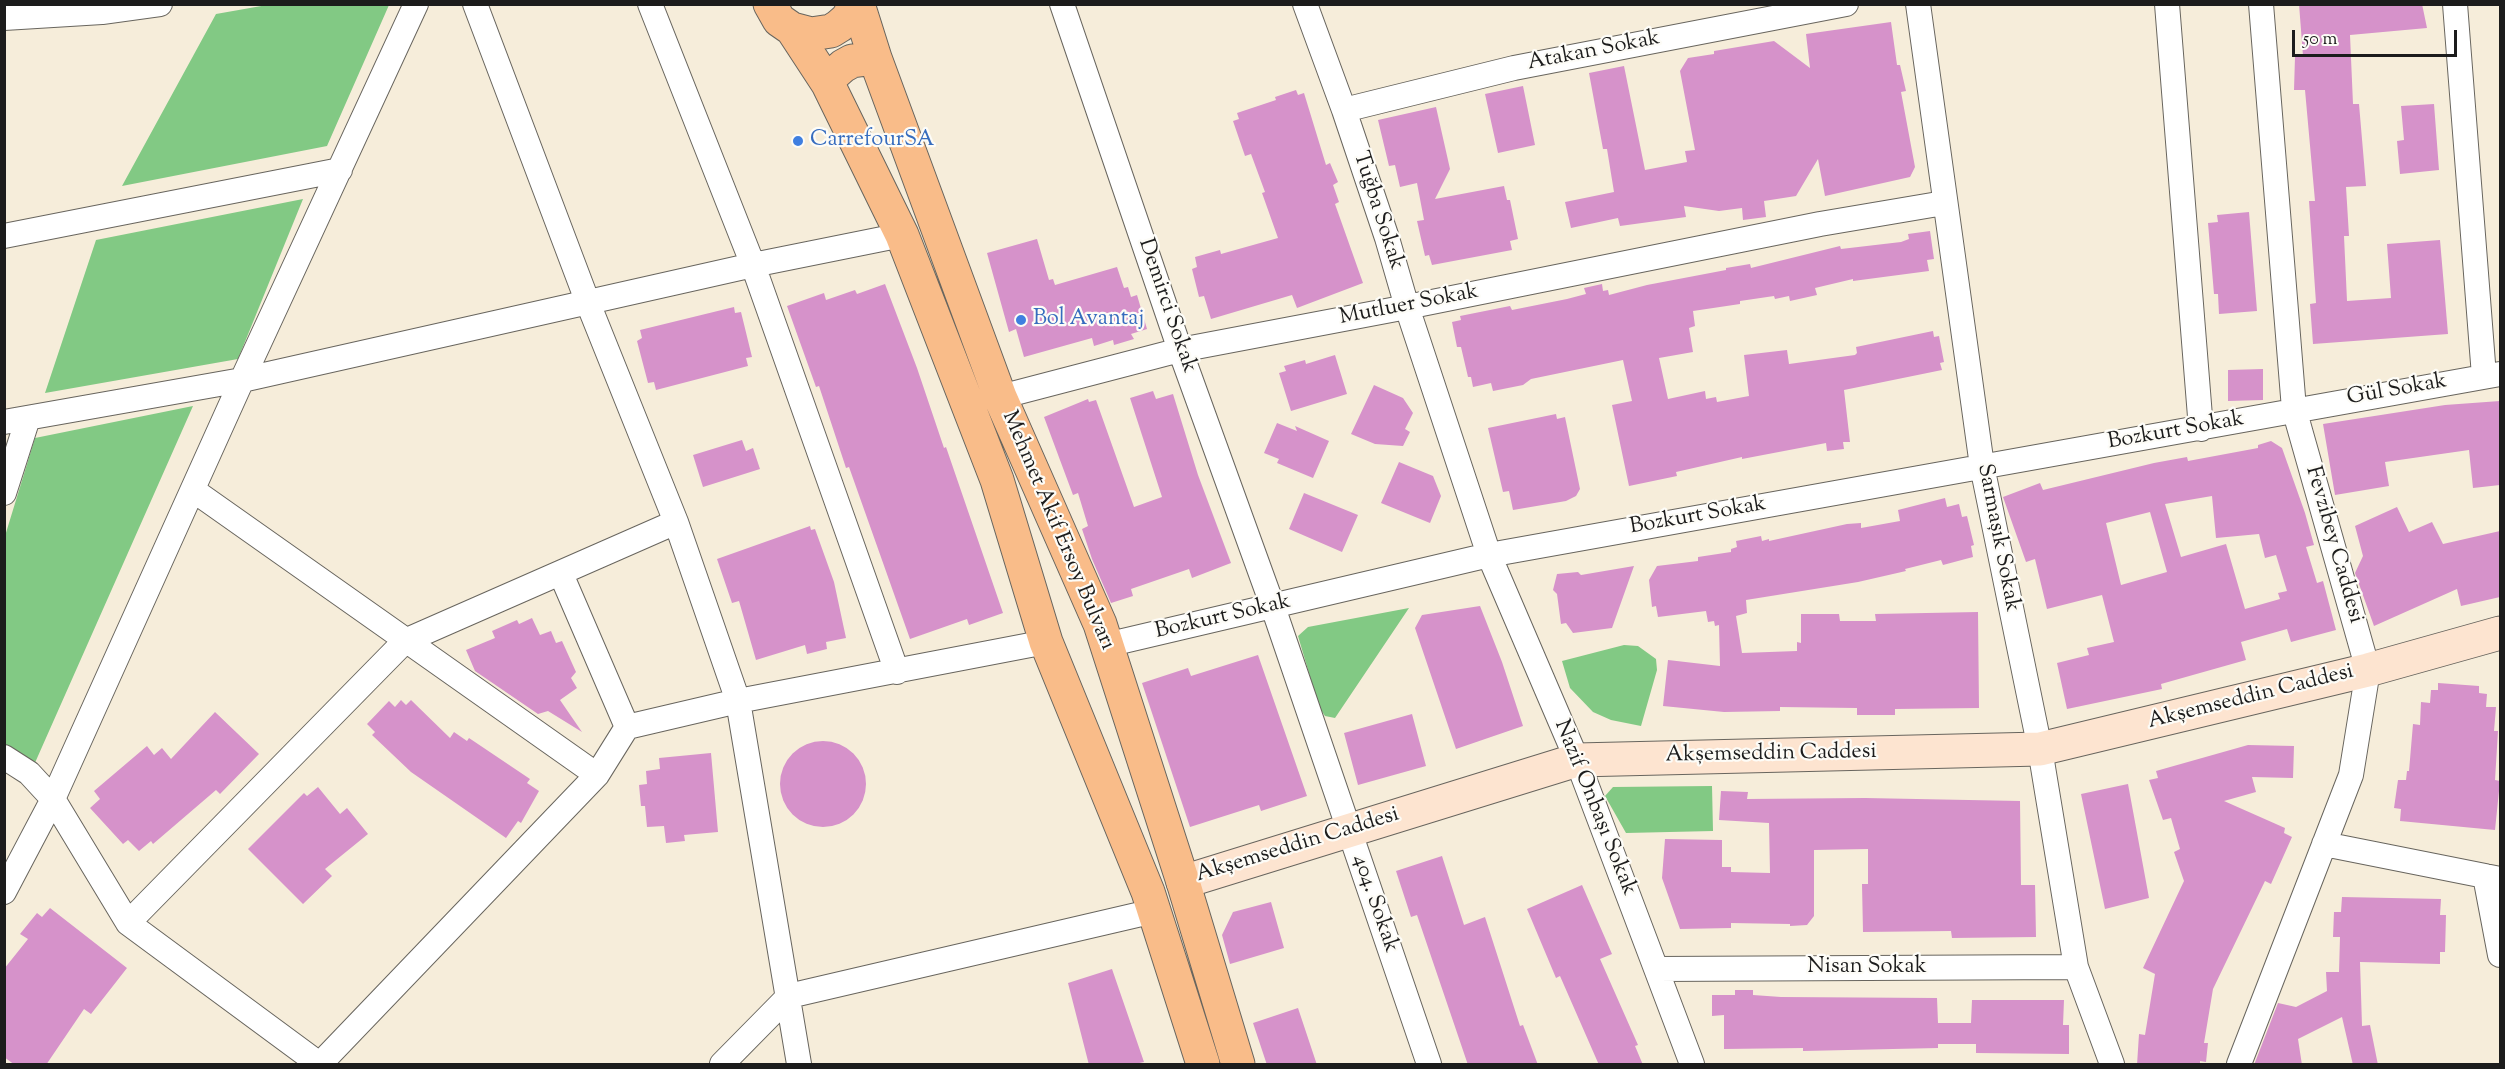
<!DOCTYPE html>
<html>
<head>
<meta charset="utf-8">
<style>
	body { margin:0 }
	#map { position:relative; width:2505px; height:1069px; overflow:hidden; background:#f6edda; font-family:"Sorts Mill Goudy",serif }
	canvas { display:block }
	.frame { position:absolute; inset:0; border:6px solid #1c1c1c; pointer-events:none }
	.scale { position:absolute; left:2292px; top:30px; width:165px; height:27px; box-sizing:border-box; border:3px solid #1c1c1c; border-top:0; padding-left:8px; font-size:18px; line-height:21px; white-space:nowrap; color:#1c1c1c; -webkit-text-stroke:4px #fdfcf7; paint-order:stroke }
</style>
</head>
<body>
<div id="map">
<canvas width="2505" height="1069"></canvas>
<div class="frame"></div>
<div class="scale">50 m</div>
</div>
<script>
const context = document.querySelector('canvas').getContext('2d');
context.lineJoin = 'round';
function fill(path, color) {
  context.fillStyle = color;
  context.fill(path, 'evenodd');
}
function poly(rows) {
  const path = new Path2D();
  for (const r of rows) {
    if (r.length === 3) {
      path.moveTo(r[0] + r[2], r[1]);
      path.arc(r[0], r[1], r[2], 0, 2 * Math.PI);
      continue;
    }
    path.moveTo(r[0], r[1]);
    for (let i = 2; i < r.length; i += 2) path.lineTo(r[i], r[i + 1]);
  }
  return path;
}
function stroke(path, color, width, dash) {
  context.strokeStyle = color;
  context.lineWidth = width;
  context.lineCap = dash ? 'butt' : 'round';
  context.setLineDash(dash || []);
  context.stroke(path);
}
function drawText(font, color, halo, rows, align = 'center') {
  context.font = font + ' "Sorts Mill Goudy",serif';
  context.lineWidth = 4.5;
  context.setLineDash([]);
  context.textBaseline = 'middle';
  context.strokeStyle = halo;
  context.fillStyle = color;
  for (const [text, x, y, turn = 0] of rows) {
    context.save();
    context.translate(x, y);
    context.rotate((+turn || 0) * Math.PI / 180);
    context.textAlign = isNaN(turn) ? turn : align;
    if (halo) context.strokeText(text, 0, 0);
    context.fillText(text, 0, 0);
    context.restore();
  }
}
fill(poly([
	[267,5,389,5,327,146,122,186,216,14],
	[303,199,238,359,45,393,96,240],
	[193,406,34,765,5,749,5,536,35,438],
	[1409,608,1335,718,1325,716,1319,707,1298,636,1308,627],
	[1624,645,1638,646,1656,659,1657,670,1641,726,1611,720,1593,712,1570,688,1562,661],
	[1712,786,1713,831,1626,833,1605,796,1613,787]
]), '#82c984');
fill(poly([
	[2299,4,2422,4,2427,28,2350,35,2353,104,2359,104,2366,186,2346,187,2349,236,2344,236,2347,301,2391,298,2387,244,2440,240,2448,334,2313,344,2310,304,2316,303,2309,201,2315,201,2305,90,2294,90,2295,57,2303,56],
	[1891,22,1897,65,1900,65,1906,91,1901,92,1915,167,1910,177,1825,196,1818,159,1796,196,1764,201,1766,217,1743,220,1742,208,1719,211,1684,206,1686,217,1620,226,1618,218,1571,228,1565,202,1614,192,1607,149,1603,149,1589,73,1624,66,1645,170,1687,162,1685,151,1695,150,1680,71,1688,58,1714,54,1714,51,1774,41,1810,68,1806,34],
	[1523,86,1535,145,1498,153,1485,94],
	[1296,90,1298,95,1304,93,1326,165,1330,163,1338,182,1333,185,1339,202,1335,204,1363,283,1297,308,1292,295,1211,319,1204,296,1199,297,1192,269,1197,267,1195,257,1220,250,1221,254,1278,238,1262,193,1265,192,1251,154,1245,156,1233,121,1239,119,1237,113,1276,100,1275,97],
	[2434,104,2439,170,2400,174,2397,141,2404,140,2401,106],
	[1436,107,1450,169,1435,199,1504,186,1507,200,1510,200,1518,239,1510,241,1512,250,1432,265,1429,255,1425,256,1417,221,1424,220,1417,183,1400,187,1395,165,1389,166,1378,120],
	[2249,212,2257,311,2219,314,2218,294,2214,294,2208,223,2218,222,2217,215],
	[1930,231,1934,259,1927,260,1929,271,1853,281,1853,279,1815,288,1817,295,1790,301,1789,296,1775,299,1774,296,1740,301,1740,304,1693,311,1695,326,1689,328,1693,352,1659,358,1668,399,1705,391,1706,399,1716,397,1717,402,1749,396,1744,355,1787,350,1789,364,1855,355,1857,353,1856,347,1933,331,1934,337,1939,336,1944,362,1940,363,1942,370,1844,390,1850,442,1843,442,1844,449,1827,451,1826,443,1742,459,1742,457,1676,472,1677,476,1629,486,1612,405,1632,401,1623,360,1531,379,1523,385,1493,391,1491,383,1473,387,1471,377,1468,377,1461,347,1457,347,1452,322,1461,320,1460,316,1510,306,1512,310,1567,299,1586,294,1584,288,1602,284,1603,291,1608,290,1609,295,1647,285,1726,270,1726,268,1750,264,1751,268,1840,246,1841,249,1901,242,1909,239,1908,234],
	[1037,239,1049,280,1053,279,1055,285,1117,267,1124,288,1128,287,1131,297,1137,295,1147,329,1131,334,1134,339,1114,345,1113,340,1094,346,1092,338,1024,357,1016,329,1009,332,987,253],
	[885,284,917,368,944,448,946,447,1003,613,969,625,967,619,910,639,849,467,846,468,819,386,816,387,787,306,824,293,826,300,855,290,857,294],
	[734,307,735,313,741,312,752,357,746,358,748,366,656,390,654,382,648,383,637,341,642,338,640,330],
	[1335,355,1347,394,1291,411,1279,373,1286,371,1284,366,1305,360,1306,364],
	[2263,369,2263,400,2228,401,2228,370],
	[1374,385,1403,398,1413,413,1405,429,1410,432,1403,446,1375,444,1351,434],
	[1153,391,1156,399,1173,394,1198,475,1231,563,1192,578,1189,569,1131,589,1133,596,1111,603,1092,559,1082,529,1088,526,1078,493,1073,495,1044,417,1088,399,1089,402,1096,400,1134,507,1162,497,1130,398],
	[2500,401,2500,485,2473,488,2469,450,2385,462,2389,486,2335,495,2323,424,2445,405],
	[1556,414,1557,419,1565,417,1580,489,1576,496,1566,501,1513,510,1509,491,1503,492,1488,428],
	[1277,423,1297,431,1295,426,1329,441,1313,478,1277,463,1279,459,1264,453],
	[742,440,746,451,753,448,760,469,703,487,693,455],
	[2271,441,2282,448,2305,513,2314,545,2306,547,2317,583,2323,581,2336,630,2291,642,2287,629,2241,642,2246,660,2161,684,2162,689,2067,709,2057,663,2089,655,2087,648,2114,642,2102,595,2047,609,2035,559,2026,562,2003,497,2040,483,2043,490,2154,463,2187,457,2188,461,2258,448,2258,445],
	[2212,496,2216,538,2259,534,2265,558,2276,555,2287,591,2278,593,2280,599,2245,609,2226,544,2181,557,2165,504],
	[2150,512,2167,572,2121,585,2106,523],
	[1399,462,1433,476,1441,496,1430,523,1381,503],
	[1304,493,1358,515,1342,552,1289,529],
	[1945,498,1947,507,1959,504,1962,517,1967,516,1974,545,1971,546,1973,557,1943,565,1941,560,1905,569,1906,571,1858,582,1746,600,1747,613,1736,616,1742,653,1797,651,1797,642,1801,643,1801,614,1839,614,1840,621,1876,621,1875,614,1978,612,1979,708,1895,709,1895,715,1857,715,1857,708,1780,707,1780,711,1724,712,1663,706,1668,660,1720,666,1719,625,1715,626,1714,621,1708,622,1706,611,1658,617,1656,606,1652,607,1649,580,1657,566,1698,561,1698,557,1731,552,1731,549,1737,547,1736,541,1761,536,1762,541,1769,539,1769,541,1847,524,1861,523,1861,528,1900,521,1898,510],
	[2397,507,2409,532,2432,522,2443,544,2500,531,2500,597,2461,606,2457,589,2374,626,2355,573,2363,556,2355,526],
	[810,526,811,530,815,529,834,582,846,638,826,642,827,649,807,654,805,645,756,660,739,601,732,603,717,559],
	[1634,566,1612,628,1573,633,1566,623,1561,624,1557,594,1553,590,1557,574,1578,572,1581,575],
	[1480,606,1502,662,1523,726,1456,749,1415,628,1422,615],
	[532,618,540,635,551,631,556,643,562,641,576,672,571,678,577,688,560,700,582,732,548,711,538,714,475,671,466,650,495,638,492,631,517,620,519,624],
	[1258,655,1307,796,1261,811,1259,805,1190,827,1142,683,1188,668,1191,676],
	[2438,683,2479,686,2479,693,2487,694,2486,707,2496,707,2494,731,2498,731,2495,780,2500,781,2495,830,2400,821,2401,809,2394,808,2398,780,2406,780,2407,771,2409,771,2413,724,2420,725,2421,702,2430,703,2431,690,2438,690],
	[401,700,406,705,411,700,450,738,454,732,467,741,469,738,530,779,527,783,539,791,521,823,518,821,506,838,411,772,372,735,375,732,367,724,389,701,395,707],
	[215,712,259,754,220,794,216,790,153,844,151,841,139,851,128,840,123,844,90,808,100,799,94,791,147,746,154,755,162,748,171,759],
	[1412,714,1426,766,1358,785,1344,733],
	[823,784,43],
	[2248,745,2294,746,2293,778,2252,777,2256,792,2224,801,2285,828,2284,833,2292,837,2271,884,2265,881,2213,989,2204,1043,2208,1043,2206,1062,2200,1061,2200,1065,2137,1065,2139,1034,2145,1035,2155,974,2143,968,2184,881,2174,852,2180,849,2171,818,2163,820,2149,780,2158,778,2156,771],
	[711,753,718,832,684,835,685,841,666,843,664,826,647,827,645,806,641,806,639,785,647,784,646,771,660,769,659,758],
	[2128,784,2149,898,2105,909,2081,794],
	[318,787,340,814,347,808,368,834,325,869,332,876,303,904,248,849,304,793,307,796],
	[1721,791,1748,792,1747,799,1865,798,2020,801,2021,885,2035,885,2036,937,1952,938,1951,931,1863,932,1862,884,1868,884,1868,849,1814,850,1814,916,1807,925,1790,926,1790,924,1731,923,1731,928,1680,929,1662,878,1665,839,1722,840,1722,867,1731,867,1731,872,1770,873,1769,823,1719,820],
	[1442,856,1464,925,1485,917,1520,1026,1523,1025,1538,1065,1468,1065,1417,915,1411,917,1396,871],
	[1582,885,1612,954,1600,959,1638,1045,1635,1046,1643,1065,1599,1065,1560,976,1556,978,1527,909],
	[2342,897,2441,899,2440,915,2446,915,2445,952,2440,952,2440,964,2360,962,2362,1026,2370,1025,2378,1065,2353,1065,2342,1017,2298,1039,2302,1065,2254,1065,2278,1003,2296,1007,2327,991,2326,972,2339,972,2340,937,2333,937,2334,912,2341,912],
	[1271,902,1284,948,1230,964,1222,935,1233,912],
	[50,908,127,968,91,1014,84,1009,46,1065,15,1065,4,1057,4,969,28,939,20,934,37,913,42,917],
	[1112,969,1144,1062,1130,1065,1089,1065,1068,983],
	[1735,990,1753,990,1753,995,1781,997,1937,998,1938,1023,1971,1023,1972,1000,2064,1000,2063,1025,2069,1025,2069,1054,1976,1053,1976,1044,1938,1044,1938,1048,1803,1051,1803,1048,1724,1049,1724,1015,1712,1016,1712,995,1735,995],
	[1298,1008,1317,1065,1267,1065,1253,1023]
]), '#d692ca');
const street = poly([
	[475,4,588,303,676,522,738,701,799,1064],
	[650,4,753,265,897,672],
	[1062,4,1180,350,1273,607,1429,1064],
	[1305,4,1344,110,1387,238,1407,307,1489,555,1577,760,1692,1064],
	[1918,4,1982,466,2040,749,2076,967,2112,1064],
	[2167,4,2201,429],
	[2455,4,2484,376],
	[4,18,102,12,160,4],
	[1344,110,1514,68,1846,4],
	[4,236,340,170],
	[1000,397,1180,350,1407,307,1820,224,1944,203],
	[4,422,242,380,753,265,902,235],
	[193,490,597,775],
	[4,493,28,418],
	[561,574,627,727],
	[1105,641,1119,642,1489,555,2500,374],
	[4,757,29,773,53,799,128,923,405,641,676,522],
	[2324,844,2500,879],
	[2485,876,2500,955],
	[4,892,53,799,242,380,416,4],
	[128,923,319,1064],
	[1657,969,2076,967],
	[320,1064,597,775,627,727,738,701,1046,642],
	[722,1064,789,996,1154,911],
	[2239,1064,2351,775,2368,670,2294,409,2261,4]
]);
const secondary = poly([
	[1183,882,1577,760,2040,749,2368,670,2500,633]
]);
const primary = poly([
	[770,4,779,20,792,29,811,34,831,31,839,26,847,19,856,4],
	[858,4,875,58,1000,397,1100,624,1183,882,1238,1064],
	[792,29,828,84,902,235,997,480,1046,642,1148,892,1203,1064],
	[828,84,834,74,843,66,852,61,875,58]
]);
stroke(street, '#68655e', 26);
stroke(secondary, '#68655e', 35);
stroke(primary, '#68655e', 35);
stroke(street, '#fff', 24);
stroke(secondary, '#fde4d0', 33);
stroke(primary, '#f9bc89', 33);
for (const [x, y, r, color] of [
	[798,141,6,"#3f7fe0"],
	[1021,320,6,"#3f7fe0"]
]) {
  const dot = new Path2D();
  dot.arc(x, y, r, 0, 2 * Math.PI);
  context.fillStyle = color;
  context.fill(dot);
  stroke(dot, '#fdfcf7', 2);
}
drawText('22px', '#1c1c1c', '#fdfcf7', [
	["Atakan Sokak",1594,52,-11],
	["Tuğba Sokak",1377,211,72],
	["Demirci Sokak",1166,306,71],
	["Mutluer Sokak",1409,306,-11],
	["Gül Sokak",2397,391,-10],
	["Bozkurt Sokak",2176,432,-10],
	["Bozkurt Sokak",1698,517,-10],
	["Mehmet Akif Ersoy Bulvarı",1057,531,67],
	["Sarmaşık Sokak",1997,538,79],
	["Fevzibey Caddesi",2333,545,74],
	["Bozkurt Sokak",1223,618,-13],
	["Akşemseddin Caddesi",2251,698,-14],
	["Akşemseddin Caddesi",1771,755,-1],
	["Nazif Onbaşı Sokak",1594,808,68],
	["Akşemseddin Caddesi",1298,846,-17],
	["404. Sokak",1374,904,71],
	["Nisan Sokak",1867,968]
]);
drawText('22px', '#366cbe', '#fdfcf7', [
	["CarrefourSA",810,141],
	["Bol Avantaj",1033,320]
], 'left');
</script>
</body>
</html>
